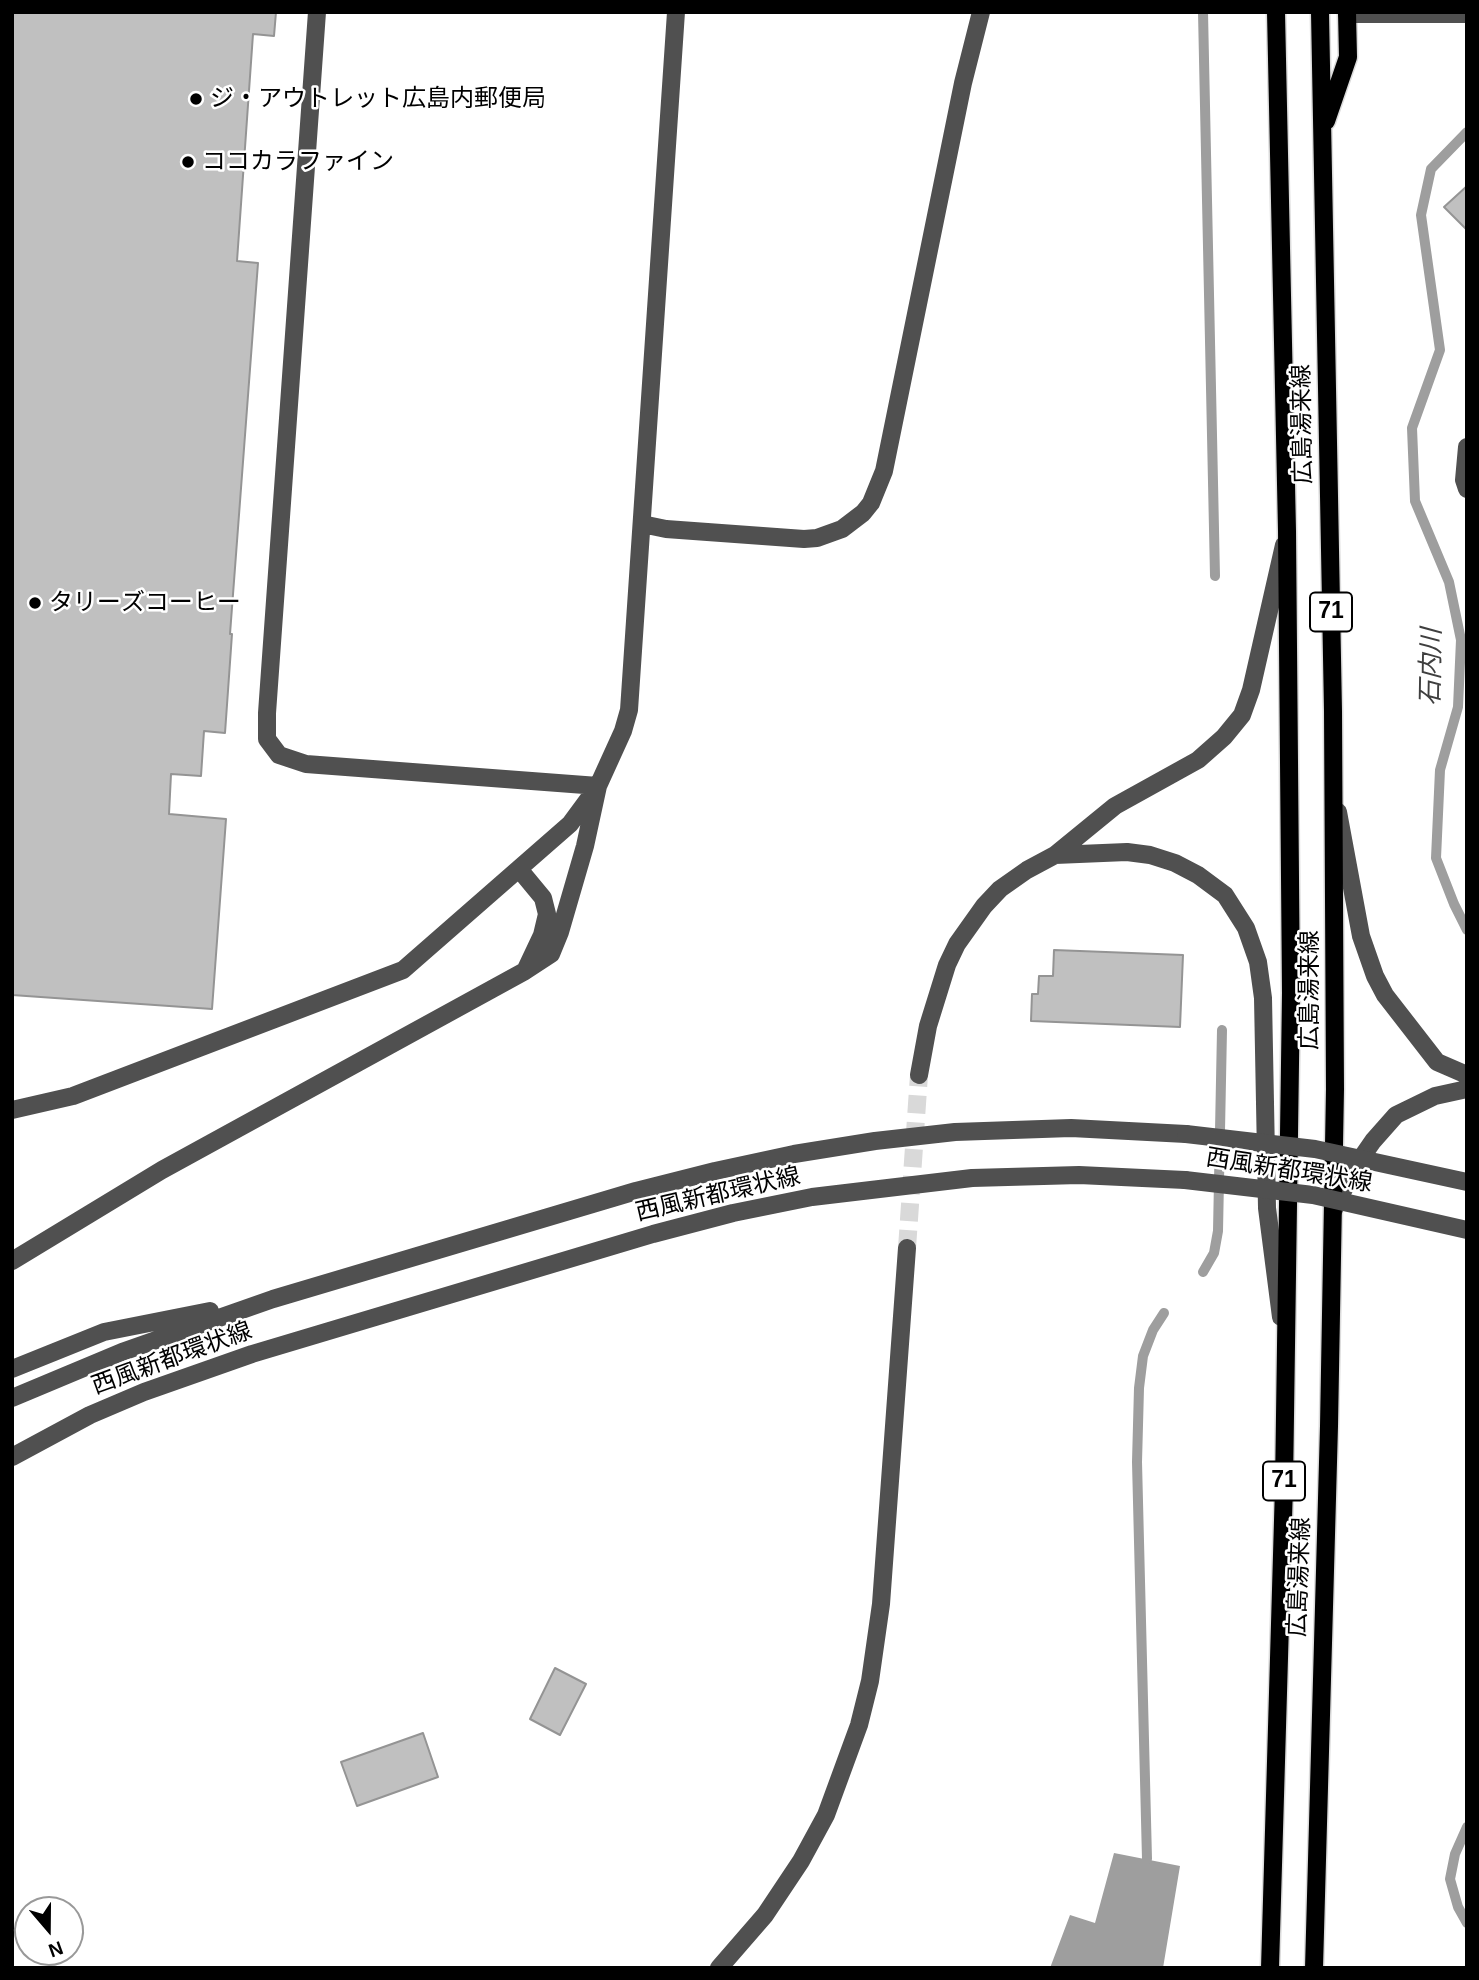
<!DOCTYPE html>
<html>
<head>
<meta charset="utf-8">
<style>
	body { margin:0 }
	#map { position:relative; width:1479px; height:1980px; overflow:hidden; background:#fff; font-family:Helvetica,sans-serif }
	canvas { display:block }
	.frame { position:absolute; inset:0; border:14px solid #000; pointer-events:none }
	.north { position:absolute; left:14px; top:1896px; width:70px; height:70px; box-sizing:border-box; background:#fff; border:2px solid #999; border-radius:50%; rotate:160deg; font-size:19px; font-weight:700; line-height:28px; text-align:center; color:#000 }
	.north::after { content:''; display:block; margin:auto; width:24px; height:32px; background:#000; clip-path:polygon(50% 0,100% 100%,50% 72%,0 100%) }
</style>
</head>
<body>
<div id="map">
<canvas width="1479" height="1980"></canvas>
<div class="frame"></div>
<div class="north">N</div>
</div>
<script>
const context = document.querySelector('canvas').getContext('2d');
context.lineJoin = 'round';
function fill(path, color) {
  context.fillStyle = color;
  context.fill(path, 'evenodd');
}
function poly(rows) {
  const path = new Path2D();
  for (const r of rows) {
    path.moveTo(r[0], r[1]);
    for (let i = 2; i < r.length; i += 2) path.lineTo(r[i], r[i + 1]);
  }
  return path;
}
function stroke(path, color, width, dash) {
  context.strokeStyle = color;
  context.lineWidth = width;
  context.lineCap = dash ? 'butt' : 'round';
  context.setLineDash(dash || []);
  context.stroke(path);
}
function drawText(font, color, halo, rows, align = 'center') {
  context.font = font + ' Helvetica,"Noto Sans JP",sans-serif';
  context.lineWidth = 5;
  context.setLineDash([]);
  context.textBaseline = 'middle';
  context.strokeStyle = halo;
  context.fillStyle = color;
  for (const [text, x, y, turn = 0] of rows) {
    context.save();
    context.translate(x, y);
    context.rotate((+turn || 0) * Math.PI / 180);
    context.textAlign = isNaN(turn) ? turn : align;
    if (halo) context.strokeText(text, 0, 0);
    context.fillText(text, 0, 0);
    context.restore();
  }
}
fill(poly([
	[1114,1853,1180,1866,1163,1968,1050,1968,1070,1915,1095,1923]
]), '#9e9e9e');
stroke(poly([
	[1203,12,1215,576],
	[1467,132,1431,169,1421,215,1440,350,1412,428,1415,501,1449,582,1461,640,1458,707,1440,770,1436,858,1454,904,1467,930],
	[1203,1272,1214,1253,1218,1231,1222,1030],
	[1467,1827,1455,1854,1450,1879,1458,1907,1467,1923],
	[1147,1859,1137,1462,1139,1388,1143,1356,1153,1330,1164,1313]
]), '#9e9e9e', 10);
const building = poly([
	[12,12,276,12,274,36,253,34,237,261,258,263,230,634,232,634,225,733,204,731,201,776,171,774,169,814,226,819,212,1009,12,995,12,12],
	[1467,186,1467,230,1444,207,1467,186],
	[1054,950,1183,955,1180,1027,1031,1021,1032,994,1038,994,1039,976,1053,976,1054,950],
	[555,1668,586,1684,560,1735,530,1719,555,1668],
	[423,1733,438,1777,357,1806,341,1762,423,1733]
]);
fill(building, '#c0c0c0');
stroke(building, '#949494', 2);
stroke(poly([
	[907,1248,919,1075]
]), '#d9d9d9', 18, [18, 9]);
const major = poly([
	[1326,121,1348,57,1347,12],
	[1270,1968,1284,1486,1291,993,1287,531,1276,12],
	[1314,1968,1329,1426,1335,1089,1333,711,1320,12]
]);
stroke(major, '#dbdbdb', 21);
stroke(poly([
	[1347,14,1467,14],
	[1467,447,1464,480,1467,489],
	[642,524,666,529,804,539,817,538,842,529,863,513,871,503,884,471,963,83,981,12],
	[1338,812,1361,936,1375,976,1385,995,1437,1062,1467,1075],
	[1055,855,1127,852,1150,855,1175,863,1198,875,1225,895,1246,928,1258,962,1263,998,1267,1208,1281,1317],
	[519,869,543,898,547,914,542,935,525,971],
	[919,1075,928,1026,947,965,957,944,984,906,1000,889,1027,870,1055,855,1115,806,1198,760,1224,737,1242,715,1251,690,1284,545],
	[12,1110,73,1096,403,970,570,824,598,786,623,731,629,710,676,12],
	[1333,1211,1355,1167,1373,1141,1396,1115,1435,1096,1467,1089],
	[12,1261,162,1170,525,971,551,954,560,932,585,846,598,786,306,764,279,755,267,739,267,713,317,12],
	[12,1369,104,1332,210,1311],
	[12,1398,122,1352,273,1299,636,1191,715,1171,794,1154,875,1141,955,1132,1071,1128,1186,1134],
	[12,1457,90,1415,144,1392,252,1354,653,1234,733,1213,812,1197,972,1178,1079,1175,1185,1180],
	[719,1968,765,1915,801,1861,826,1815,859,1725,870,1681,881,1604,907,1248]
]), '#505050', 18);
stroke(major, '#000', 18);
stroke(poly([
	[1186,1134,1315,1149,1467,1182],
	[1185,1180,1313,1195,1467,1230]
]), '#505050', 18);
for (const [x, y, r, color] of [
	[196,99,7,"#000"],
	[188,162,7,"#000"],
	[35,603,7,"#000"]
]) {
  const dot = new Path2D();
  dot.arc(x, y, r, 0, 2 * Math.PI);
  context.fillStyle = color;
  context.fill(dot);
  stroke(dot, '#fff', 2.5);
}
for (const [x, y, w] of [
	[1331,612,42],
	[1284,1481,42]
]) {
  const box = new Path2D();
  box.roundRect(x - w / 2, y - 19.5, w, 39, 5);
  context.fillStyle = '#fff';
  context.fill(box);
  stroke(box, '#000', 2);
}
drawText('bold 23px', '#000', null, [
	["71",1331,612],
	["71",1284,1481]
]);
drawText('24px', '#000', '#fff', [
	["ジ・アウトレット広島内郵便局",210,99],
	["ココカラファイン",202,162],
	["タリーズコーヒー",49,603]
], 'left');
drawText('24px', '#000', '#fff', [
	["広島湯来線",1303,424,-91],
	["広島湯来線",1310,990,-90],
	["西風新都環状線",1289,1171,9],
	["西風新都環状線",718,1195,-13],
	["西風新都環状線",172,1359,-20],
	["広島湯来線",1300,1577,-88]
]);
drawText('italic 26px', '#3f3f3f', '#fff', [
	["石内川",1432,667,-89]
]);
</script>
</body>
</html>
